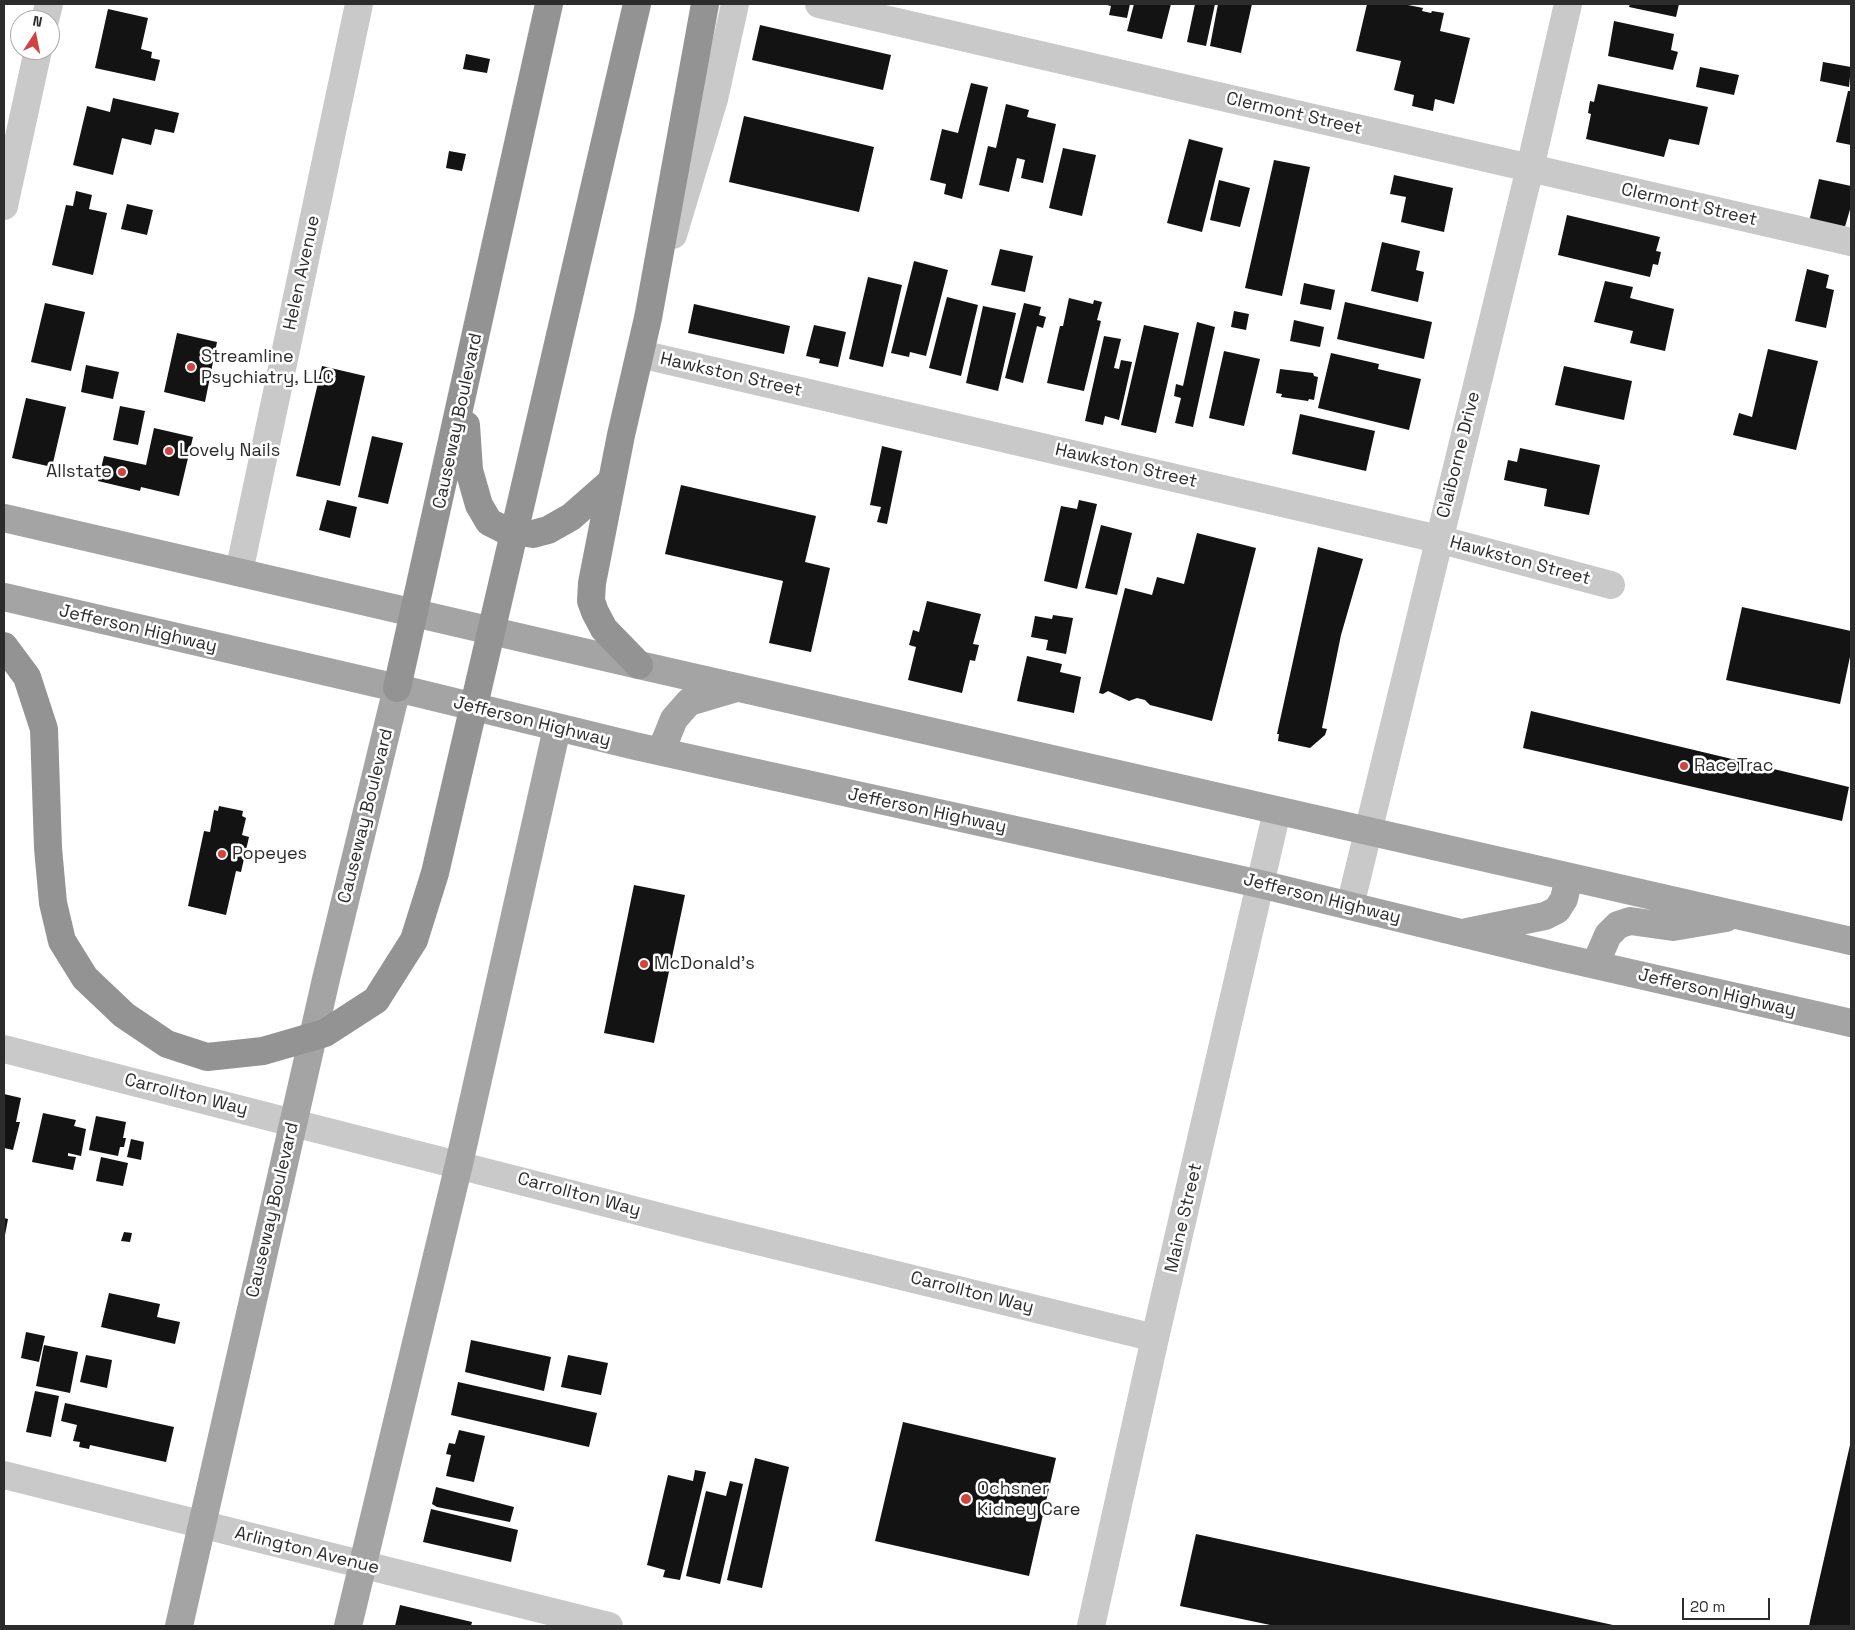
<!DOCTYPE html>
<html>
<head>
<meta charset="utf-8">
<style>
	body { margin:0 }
	#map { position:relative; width:1855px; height:1630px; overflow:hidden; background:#fff; font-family:"Space Grotesk",sans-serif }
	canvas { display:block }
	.frame { position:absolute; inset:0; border:5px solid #2c2c2c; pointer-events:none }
	.north { position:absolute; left:10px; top:10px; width:50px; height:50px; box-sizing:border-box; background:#fff; border:1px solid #ababab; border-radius:50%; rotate:11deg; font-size:14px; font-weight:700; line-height:20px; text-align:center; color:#2c2c2c }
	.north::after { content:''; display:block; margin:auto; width:18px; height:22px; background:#cf4342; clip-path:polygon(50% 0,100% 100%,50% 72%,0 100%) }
	.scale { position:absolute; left:1682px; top:1598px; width:88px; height:22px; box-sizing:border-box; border:2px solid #2c2c2c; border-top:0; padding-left:6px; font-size:15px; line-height:18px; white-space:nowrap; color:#2c2c2c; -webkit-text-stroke:4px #fff; paint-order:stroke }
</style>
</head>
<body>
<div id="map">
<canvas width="1855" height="1630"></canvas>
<div class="frame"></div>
<div class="north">N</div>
<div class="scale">20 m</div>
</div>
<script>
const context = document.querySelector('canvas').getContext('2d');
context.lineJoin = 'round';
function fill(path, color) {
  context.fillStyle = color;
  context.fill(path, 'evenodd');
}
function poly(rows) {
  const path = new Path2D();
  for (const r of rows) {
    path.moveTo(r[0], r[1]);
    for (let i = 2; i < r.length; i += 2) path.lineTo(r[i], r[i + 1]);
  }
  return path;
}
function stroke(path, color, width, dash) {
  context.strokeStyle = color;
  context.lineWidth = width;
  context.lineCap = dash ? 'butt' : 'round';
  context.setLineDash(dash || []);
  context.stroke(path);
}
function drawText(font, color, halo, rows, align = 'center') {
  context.font = font + ' "Space Grotesk",sans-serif';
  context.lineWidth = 5;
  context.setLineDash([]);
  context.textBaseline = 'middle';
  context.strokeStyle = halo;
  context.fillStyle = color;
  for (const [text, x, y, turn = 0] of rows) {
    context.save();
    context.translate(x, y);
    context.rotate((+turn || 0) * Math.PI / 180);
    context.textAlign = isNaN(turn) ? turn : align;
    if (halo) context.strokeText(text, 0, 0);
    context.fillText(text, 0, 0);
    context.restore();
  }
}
fill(poly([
	[1103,4,1130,4,1127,18,1109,15,1111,6],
	[1134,4,1171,4,1162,39,1127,31],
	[1195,4,1215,4,1206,46,1187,42],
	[1218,4,1252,4,1241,53,1210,46],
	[1367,4,1403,4,1423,8,1422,11,1431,13,1432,11,1444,13,1440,31,1470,38,1454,104,1435,99,1433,111,1412,106,1414,95,1394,90,1401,61,1356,51],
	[1630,4,1679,4,1676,17,1629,7],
	[108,9,148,18,141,49,152,52,151,58,160,60,155,81,95,68],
	[1614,21,1674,34,1671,50,1678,52,1673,70,1608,56],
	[760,25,891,55,883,90,752,60],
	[466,54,490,59,487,73,463,69],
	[1823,62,1851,67,1849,87,1820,81],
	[1700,67,1739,75,1734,95,1696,87],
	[971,83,988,87,962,199,944,194,946,184,930,180,942,129,958,133],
	[1598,84,1708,107,1699,145,1669,139,1664,157,1586,139,1591,114,1588,113,1590,101,1594,102],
	[1848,91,1851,91,1851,145,1836,142],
	[113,98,179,113,174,133,155,129,151,145,122,138,113,175,73,165,87,106,110,112],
	[1006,104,1029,110,1027,117,1056,124,1043,183,1021,178,1025,160,1017,158,1009,192,979,185,988,146,996,148],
	[744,116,874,147,859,212,729,182],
	[1189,139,1223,148,1202,232,1167,223],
	[1063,148,1096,155,1082,216,1049,208],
	[449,151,466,154,462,171,446,168],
	[1274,160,1310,167,1282,296,1245,288],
	[1394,175,1453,188,1444,232,1401,222,1406,197,1390,194],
	[1819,179,1851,186,1851,206,1844,230,1809,222],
	[1219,180,1250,188,1240,227,1210,220],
	[76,191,92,195,89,209,107,213,93,275,52,265,66,205,73,206],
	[127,204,153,210,147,235,121,229],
	[1567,215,1660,237,1656,251,1661,252,1658,265,1653,264,1650,277,1558,255],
	[1382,242,1420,251,1416,270,1424,272,1418,302,1371,291],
	[1000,249,1033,256,1025,292,991,285],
	[914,261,948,270,926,356,910,352,909,357,891,353],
	[1807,269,1829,275,1826,288,1834,290,1826,328,1795,321],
	[868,277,902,285,883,367,849,359],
	[1605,281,1633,287,1630,298,1674,309,1665,351,1630,343,1633,331,1594,322],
	[1304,283,1335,290,1331,310,1300,304],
	[947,297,978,305,961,376,929,368],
	[1069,298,1093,304,1094,300,1102,302,1097,320,1101,321,1084,391,1047,383,1060,326,1063,326],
	[1345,302,1432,322,1424,359,1337,339],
	[45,303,85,312,71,371,31,362],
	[1024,303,1041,307,1039,315,1046,317,1043,328,1037,326,1023,383,1005,378],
	[694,304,790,326,784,354,688,333],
	[983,306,1016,313,998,391,966,383],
	[1234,311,1249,314,1246,330,1231,327],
	[1294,320,1324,327,1320,347,1290,341],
	[1197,322,1215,327,1193,427,1175,423,1181,398,1174,396,1176,384,1183,386],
	[814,325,846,332,838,367,819,363,820,359,806,356],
	[1144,325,1179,333,1156,433,1121,425],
	[177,333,217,342,205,402,164,392],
	[1104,336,1121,339,1114,368,1119,369,1121,360,1132,362,1119,420,1105,416,1103,425,1085,421],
	[1768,349,1818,361,1796,450,1733,435,1739,413,1752,417],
	[1224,351,1260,359,1244,426,1209,418],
	[1331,353,1379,364,1378,369,1421,379,1409,430,1318,408],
	[86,365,119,372,113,399,81,392],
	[322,366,365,376,340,486,296,476],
	[1564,366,1632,381,1624,420,1555,405],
	[1280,369,1313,373,1314,376,1318,377,1314,400,1309,399,1308,401,1281,397,1282,394,1276,393],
	[26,398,66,407,52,467,12,458],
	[120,406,145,411,138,445,113,440],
	[1300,414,1375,431,1366,471,1292,454],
	[154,428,193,437,179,496,141,487,140,491,98,481,104,456,146,465],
	[372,436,403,443,388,504,358,497],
	[882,446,902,451,887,524,877,522,881,507,870,505],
	[1520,448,1600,465,1589,515,1544,506,1547,489,1504,480,1508,460,1517,462],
	[681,485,816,516,805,562,830,568,811,652,769,643,783,581,665,554],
	[327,500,357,507,350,538,319,530],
	[1079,500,1097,504,1077,589,1044,581,1061,506,1077,509],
	[1101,525,1132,533,1117,595,1085,588],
	[1197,533,1256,548,1212,721,1150,705,1145,700,1137,698,1129,701,1108,691,1103,694,1099,693,1125,588,1152,595,1157,577,1184,584],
	[1318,547,1363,559,1341,635,1322,728,1327,729,1325,735,1310,748,1278,741,1279,734,1277,734],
	[927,601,981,614,973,644,979,645,975,661,970,660,962,693,908,680,916,647,909,645,913,630,919,632],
	[1742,607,1851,631,1851,652,1840,704,1726,680],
	[1053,615,1073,618,1066,654,1046,650,1048,640,1031,637,1035,616,1052,619],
	[1027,656,1062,664,1060,672,1081,677,1074,713,1017,701],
	[1531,711,1849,787,1842,821,1523,748],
	[219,806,243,811,242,816,246,818,242,835,249,837,241,872,236,871,226,915,188,906,204,831,210,832,214,810,218,811],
	[634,885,685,895,654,1043,604,1033],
	[4,1094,21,1098,16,1122,20,1122,13,1150,4,1148],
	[43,1113,76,1120,74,1126,86,1129,81,1156,68,1153,68,1156,76,1157,73,1170,32,1162],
	[96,1116,126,1122,123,1138,126,1138,124,1147,120,1147,118,1156,89,1150],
	[131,1139,144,1142,141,1160,127,1157],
	[101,1157,128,1163,123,1186,96,1181],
	[4,1218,8,1219,5,1235,4,1235],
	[124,1232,132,1233,130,1242,121,1241],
	[109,1293,160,1304,157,1317,180,1322,175,1344,101,1327],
	[26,1332,45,1336,39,1362,21,1358],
	[471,1340,551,1357,544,1391,465,1372],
	[44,1345,78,1352,70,1393,36,1386],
	[86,1355,112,1360,107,1388,80,1382],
	[568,1355,608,1363,601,1395,561,1387],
	[458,1382,597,1413,589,1447,451,1415],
	[35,1391,59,1396,51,1437,26,1432],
	[65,1403,174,1427,166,1462,90,1445,89,1449,79,1447,80,1442,73,1441,77,1425,61,1421],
	[903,1422,1056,1458,1029,1576,875,1541],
	[459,1430,485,1436,474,1482,446,1476,451,1455,446,1454,449,1443,455,1444],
	[1850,1445,1851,1626,1809,1626,1811,1616],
	[755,1458,789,1467,762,1588,727,1580],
	[695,1470,706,1472,680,1580,663,1577,665,1570,647,1565,668,1475,693,1481],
	[730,1481,743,1484,720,1584,686,1576,706,1491,726,1496],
	[436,1487,514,1507,510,1522,437,1507,432,1504],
	[431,1509,518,1530,511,1562,423,1542],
	[1196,1534,1613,1625,1613,1626,1275,1626,1180,1606],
	[400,1605,472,1622,471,1626,395,1626]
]), '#131313');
stroke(poly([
	[819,4,1851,242],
	[45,20,49,4],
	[4,206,38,50],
	[673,235,714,99,735,4],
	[640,354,1438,539,1611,585],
	[239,572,359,4],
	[1350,906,1530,168,1568,4],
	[4,1049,700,1227,1155,1338],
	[4,1475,609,1626],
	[1091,1626,1155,1338,1277,811]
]), '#c9c9c9', 28);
stroke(poly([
	[4,518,639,665,1851,941],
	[4,597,397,688,635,746,1260,884,1551,955,1851,1023],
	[661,751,674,719,689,702,736,688],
	[1467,932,1545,916,1557,910,1564,899,1569,877],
	[1595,965,1608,935,1618,925,1630,921,1673,927,1726,918],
	[179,1626,326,979,397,688],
	[348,1626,459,1164,557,728]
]), '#a4a4a4', 28);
stroke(poly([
	[466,425,469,470,479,505,489,522,505,530,533,534,548,530,571,517,612,481],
	[4,646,27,677,44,729,48,848,53,903,62,941,85,978,124,1015,167,1044,207,1057,263,1051,325,1033,376,1000,414,940,435,873,637,4],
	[639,665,604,629,595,612,591,601,592,583,621,435,648,318,705,4],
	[397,688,549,4]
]), '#939393', 28);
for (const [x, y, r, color] of [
	[191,367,5,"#cf4342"],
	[169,451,5,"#cf4342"],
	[122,472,5,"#cf4342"],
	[1684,766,5,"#cf4342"],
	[222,854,5,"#cf4342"],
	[644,964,5,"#cf4342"],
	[966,1499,6,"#cf4342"]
]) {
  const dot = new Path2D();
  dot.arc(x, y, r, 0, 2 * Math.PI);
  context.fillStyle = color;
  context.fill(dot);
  stroke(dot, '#fff', 2);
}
drawText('18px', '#2c2c2c', '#fff', [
	["Clermont Street",1294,114,13],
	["Clermont Street",1689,205,13],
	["Helen Avenue",302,273,-78],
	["Hawkston Street",731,375,13],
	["Causeway Boulevard",458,421,-78],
	["Claiborne Drive",1459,455,-76],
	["Hawkston Street",1126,466,13],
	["Hawkston Street",1520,561,15],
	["Jefferson Highway",138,629,13],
	["Jefferson Highway",532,722,14],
	["Jefferson Highway",927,811,12],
	["Causeway Boulevard",366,816,-76],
	["Jefferson Highway",1322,899,14],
	["Jefferson Highway",1717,993,13],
	["Carrollton Way",186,1095,14],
	["Carrollton Way",579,1195,15],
	["Causeway Boulevard",273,1210,-77],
	["Maine Street",1184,1218,-77],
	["Carrollton Way",972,1293,14],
	["Arlington Avenue",307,1551,14]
]);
drawText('18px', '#2c2c2c', '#fff', [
	["Streamline",201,357],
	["Psychiatry, LLC",201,378],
	["Lovely Nails",179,451],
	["Allstate",112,472,"right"],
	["RaceTrac",1694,766],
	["Popeyes",232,854],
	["McDonald's",654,964],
	["Ochsner",977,1489],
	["Kidney Care",977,1510]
], 'left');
</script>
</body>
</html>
